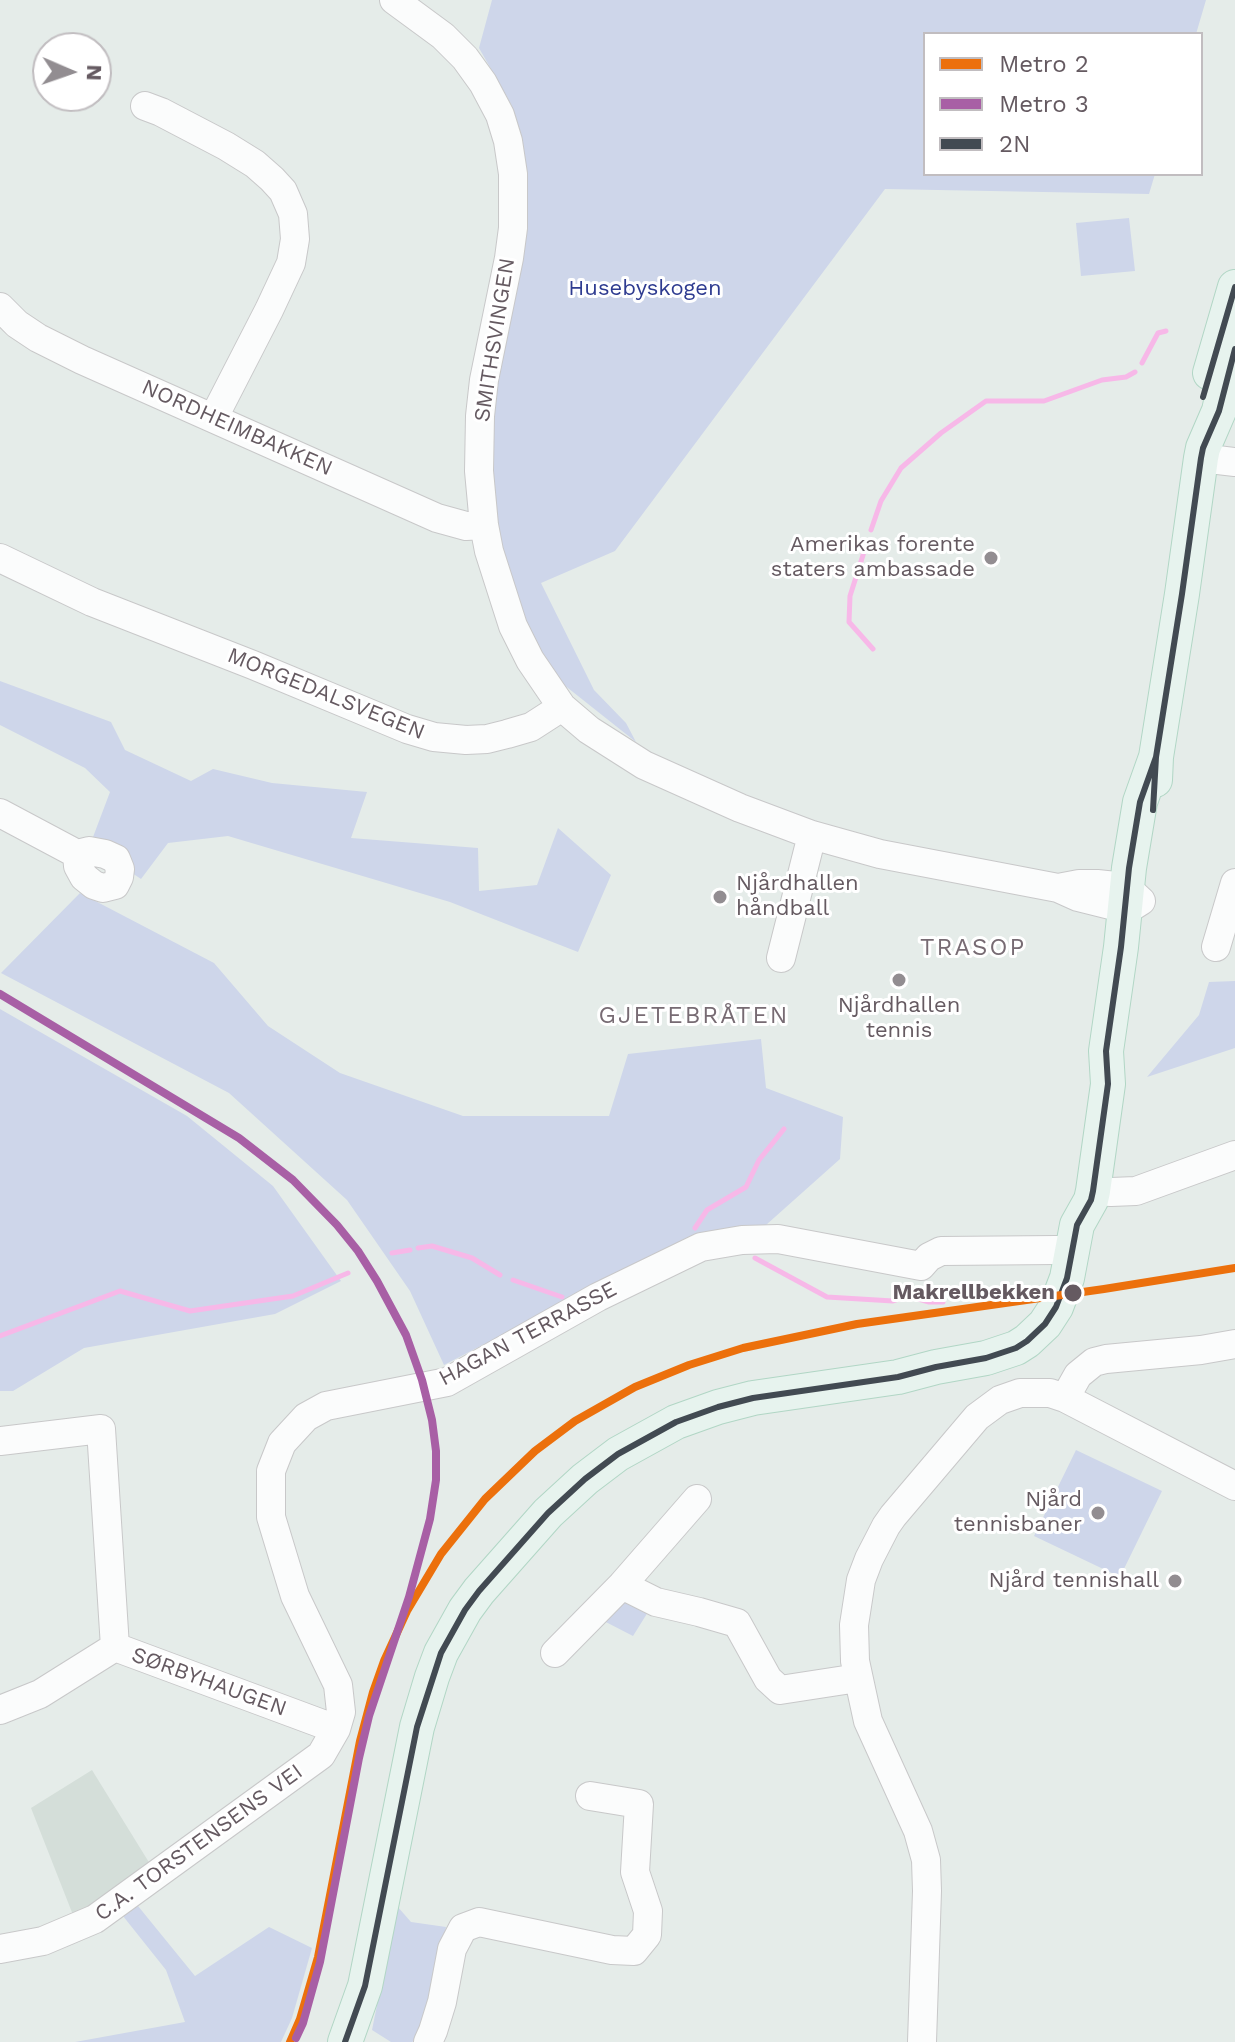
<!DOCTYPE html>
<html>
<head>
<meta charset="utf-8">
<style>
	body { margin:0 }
	#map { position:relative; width:1235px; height:2042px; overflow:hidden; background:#e5ece9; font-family:"Work Sans",sans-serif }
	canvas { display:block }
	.legend { position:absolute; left:923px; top:32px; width:280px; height:144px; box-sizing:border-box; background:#fff; border:2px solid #c1bdc0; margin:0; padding:10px 14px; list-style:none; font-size:24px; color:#655a61 }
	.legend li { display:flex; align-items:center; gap:16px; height:40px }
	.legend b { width:40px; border:2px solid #c1bdc0 }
	.north { position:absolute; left:32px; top:32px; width:80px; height:80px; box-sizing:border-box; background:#fff; border:2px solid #c1bdc0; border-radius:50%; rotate:92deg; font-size:22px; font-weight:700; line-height:32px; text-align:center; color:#655a61 }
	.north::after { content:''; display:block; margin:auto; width:28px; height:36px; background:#928d91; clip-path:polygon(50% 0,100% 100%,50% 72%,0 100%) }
</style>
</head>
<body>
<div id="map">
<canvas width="1235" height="2042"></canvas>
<ul class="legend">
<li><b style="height:10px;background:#ec700c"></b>Metro 2</li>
<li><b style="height:10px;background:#a85fa5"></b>Metro 3</li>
<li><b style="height:10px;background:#424a52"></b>2N</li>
</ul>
<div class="north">N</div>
</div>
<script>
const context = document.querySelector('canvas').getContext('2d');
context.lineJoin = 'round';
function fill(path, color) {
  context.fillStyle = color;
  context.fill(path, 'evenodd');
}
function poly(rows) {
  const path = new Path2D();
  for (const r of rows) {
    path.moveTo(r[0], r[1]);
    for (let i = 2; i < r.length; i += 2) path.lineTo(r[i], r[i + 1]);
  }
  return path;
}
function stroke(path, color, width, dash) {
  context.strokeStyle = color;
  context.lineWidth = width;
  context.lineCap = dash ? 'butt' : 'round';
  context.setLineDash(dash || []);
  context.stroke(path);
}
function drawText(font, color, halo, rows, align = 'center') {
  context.font = font + ' "Work Sans",sans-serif';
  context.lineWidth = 6;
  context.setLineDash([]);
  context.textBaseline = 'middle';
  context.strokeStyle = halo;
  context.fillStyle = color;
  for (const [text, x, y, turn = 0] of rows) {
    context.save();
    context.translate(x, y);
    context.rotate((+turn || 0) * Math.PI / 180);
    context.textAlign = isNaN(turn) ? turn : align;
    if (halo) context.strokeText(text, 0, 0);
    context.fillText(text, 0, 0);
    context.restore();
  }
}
fill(poly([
	[92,1770,150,1864,88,1908,73,1915,31,1808]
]), '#d4ded9');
fill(poly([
	[492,0,1206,0,1196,34,925,34,925,174,1155,174,1149,194,885,189,615,551,541,583,594,690,626,723,636,742,544,669,498,552,489,432,528,184,512,106,479,48],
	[1129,218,1135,271,1081,276,1076,223],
	[0,681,111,722,125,750,191,781,213,769,272,783,367,792,351,838,478,848,479,891,537,885,558,828,611,875,578,952,450,902,228,836,168,843,141,879,90,845,110,792,85,768,0,725],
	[80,893,214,963,268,1026,340,1073,463,1116,609,1116,628,1054,761,1039,766,1088,843,1117,840,1159,766,1225,683,1241,444,1365,410,1291,347,1200,229,1093,1,973],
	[1235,981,1235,1048,1147,1077,1199,1015,1209,982],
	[0,1009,187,1116,273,1186,341,1281,275,1314,84,1348,13,1391,0,1391],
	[1076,1450,1162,1491,1120,1577,1034,1536],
	[624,1597,648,1612,633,1636,600,1619],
	[138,1906,195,1976,269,1927,312,1948,292,2018,281,2042,75,2042,185,2022,166,1970,123,1916],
	[397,1906,411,1922,446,1927,432,2001,415,2040,412,2042,391,2042,372,2030]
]), '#ced6ea');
stroke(poly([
	[1142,363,1158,333,1166,331],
	[871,530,881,501,901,468,941,433,986,401,1044,401,1102,380,1126,377,1135,372],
	[864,552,850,596,849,622,873,649],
	[695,1228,707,1210,746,1187,759,1160,784,1129],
	[418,1248,432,1246,472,1258,500,1275],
	[392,1253,410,1250],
	[755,1258,827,1297,893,1301,902,1298,915,1298,929,1302,943,1302],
	[513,1280,562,1297],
	[0,1336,120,1291,190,1311,293,1296,348,1273]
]), '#f7b8e8', 5);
const minor = poly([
	[394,0,443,36,465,58,483,83,500,115,508,141,513,174,513,228,509,258,484,380,480,416,479,471,484,525,489,551,513,626,530,660,562,707],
	[145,106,161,112,226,146,255,164,272,179,283,191,293,214,295,239,291,263,269,310,214,417],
	[0,307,17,324,38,338,82,360,437,518,466,526,484,525],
	[1201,458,1235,462],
	[0,558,92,602,253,665,407,729,434,737,466,740,487,739,507,734,531,727,562,707,589,730,644,765,740,808,812,835,880,854,1058,888,1078,897,1114,906,1125,908,1133,906,1141,901,1127,888,1116,886,1097,884,1079,884,1058,888],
	[0,813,77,854,89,851,105,854,116,859,120,869,119,877,115,885,103,888,94,885,84,877,78,866,77,854],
	[1216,947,1235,883],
	[781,958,812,835],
	[1093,1191,1111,1192,1136,1191,1235,1155],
	[1065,1398,1078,1375,1094,1362,1106,1359,1201,1350,1235,1344],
	[0,1441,101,1429,115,1647],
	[622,1585,656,1602,699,1612,737,1623,768,1679,780,1690,858,1678],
	[555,1653,622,1585,697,1499],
	[0,1710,40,1694,115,1647,336,1729],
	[0,1949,43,1941,95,1919,321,1755,336,1729,341,1712,338,1685,295,1596,271,1517,271,1471,282,1443,306,1417,326,1406,447,1382,598,1297,701,1247,742,1240,778,1239,921,1266,929,1257,941,1251,1057,1250],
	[428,2042,433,2031,442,2002,452,1949,463,1928,479,1922,612,1950,634,1951,647,1935,648,1911,635,1872,639,1804,590,1796],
	[922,2042,927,1891,926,1860,918,1831,868,1721,855,1661,854,1625,861,1580,869,1559,886,1526,893,1516,977,1417,1000,1400,1020,1393,1050,1393,1065,1398,1235,1486]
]);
const major = poly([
	[1210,373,1235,287],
	[1155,780,1156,757,1182,594,1201,458,1203,448,1219,411,1226,379,1235,349],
	[345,2042,365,1986,417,1727,432,1677,441,1653,465,1610,479,1591,548,1513,585,1479,618,1454,676,1422,718,1407,753,1398,898,1377,936,1367,986,1358,1016,1348,1027,1341,1045,1324,1056,1307,1067,1278,1077,1225,1091,1200,1093,1191,1108,1084,1106,1051,1121,947,1129,868,1140,802,1156,757]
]);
stroke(minor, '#c8c8c9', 30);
stroke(major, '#b1d6c5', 36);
stroke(minor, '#fbfcfc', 28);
stroke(major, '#e7f3ee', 34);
stroke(poly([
	[1203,397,1235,287],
	[1153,810,1156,757,1182,594,1201,458,1203,448,1219,411,1235,349],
	[345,2042,365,1986,417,1727,441,1653,465,1610,479,1591,548,1513,585,1479,618,1454,676,1422,718,1407,753,1398,898,1377,936,1367,986,1358,1016,1348,1027,1341,1045,1324,1056,1307,1067,1278,1077,1225,1091,1200,1093,1191,1108,1084,1106,1051,1121,947,1129,868,1140,802,1156,757]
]), '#424a52', 6);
stroke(poly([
	[290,2042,300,2019,318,1957,360,1741,373,1692,384,1661,407,1611,441,1554,485,1499,535,1451,575,1421,635,1387,689,1365,743,1348,857,1324,1104,1289,1235,1268]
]), '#ec700c', 8);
stroke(poly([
	[0,994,239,1138,293,1180,337,1225,358,1251,377,1281,406,1335,422,1380,432,1420,436,1451,436,1480,430,1519,409,1597,369,1716,359,1758,320,1962,303,2023,296,2038]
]), '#a85fa5', 8);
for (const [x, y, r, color] of [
	[991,558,8,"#928d91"],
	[720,897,8,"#928d91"],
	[899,980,8,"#928d91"],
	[1073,1293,10,"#655a61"],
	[1098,1513,8,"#928d91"],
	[1175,1581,8,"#928d91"]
]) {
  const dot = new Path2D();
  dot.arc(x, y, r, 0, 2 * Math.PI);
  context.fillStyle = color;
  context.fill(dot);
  stroke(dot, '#fff', 3);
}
drawText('22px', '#2e3b90', '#fff', [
	["Husebyskogen",645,289]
]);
drawText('22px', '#655a61', '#fff', [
	["SMITHSVINGEN",495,340,-81],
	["NORDHEIMBAKKEN",237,428,24],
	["MORGEDALSVEGEN",326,694,22],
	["HAGAN TERRASSE",528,1334,-28],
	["SØRBYHAUGEN",209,1682,20],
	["C.A. TORSTENSENS VEI",199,1843,-36]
]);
drawText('22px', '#655a61', '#fff', [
	["Amerikas forente",975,545],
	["staters ambassade",975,570],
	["Njårdhallen",736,884,"left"],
	["håndball",736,909,"left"],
	["Njårdhallen",899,1006,"center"],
	["tennis",899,1031,"center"],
	["Njård",1082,1500],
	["tennisbaner",1082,1525],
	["Njård tennishall",1159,1581]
], 'right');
drawText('bold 22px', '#655a61', '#fff', [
	["Makrellbekken",1055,1293]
], 'right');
context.letterSpacing = '2px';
drawText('24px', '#776b73', '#fff', [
	["TRASOP",973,948],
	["GJETEBRÅTEN",694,1016]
]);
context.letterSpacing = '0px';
</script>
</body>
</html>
